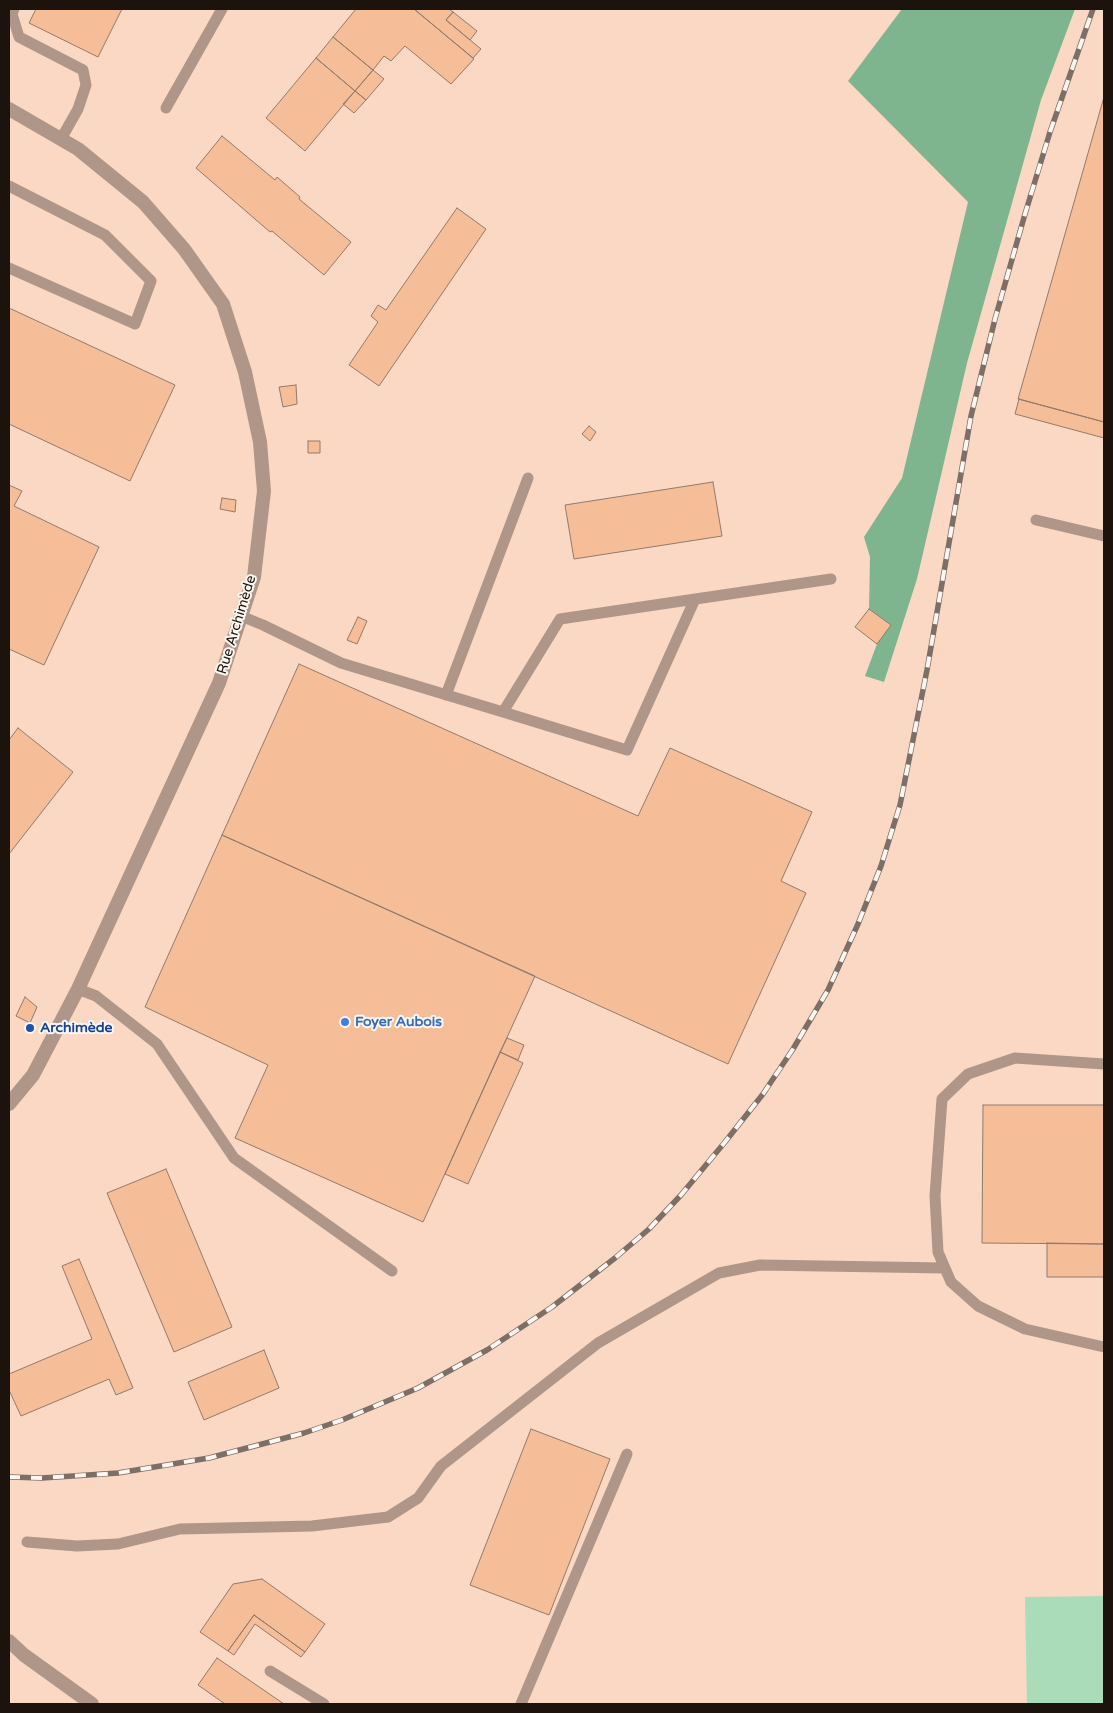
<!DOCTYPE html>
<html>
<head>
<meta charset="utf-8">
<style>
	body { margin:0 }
	#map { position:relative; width:1113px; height:1713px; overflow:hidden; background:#fbe6d9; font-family:"Varela Round",sans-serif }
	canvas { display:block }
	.frame { position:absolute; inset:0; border:10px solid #1c130d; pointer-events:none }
</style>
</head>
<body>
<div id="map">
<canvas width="1113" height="1713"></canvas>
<div class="frame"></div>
</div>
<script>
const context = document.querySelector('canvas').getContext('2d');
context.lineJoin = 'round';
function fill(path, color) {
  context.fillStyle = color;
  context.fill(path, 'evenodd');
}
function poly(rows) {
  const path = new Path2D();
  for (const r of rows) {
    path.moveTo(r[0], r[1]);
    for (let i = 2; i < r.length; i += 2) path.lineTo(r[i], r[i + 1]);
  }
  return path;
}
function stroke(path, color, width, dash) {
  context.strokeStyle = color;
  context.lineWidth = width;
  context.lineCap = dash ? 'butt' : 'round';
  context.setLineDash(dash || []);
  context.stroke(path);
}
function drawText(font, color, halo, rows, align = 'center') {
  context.font = font + ' "Varela Round",sans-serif';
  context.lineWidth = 4;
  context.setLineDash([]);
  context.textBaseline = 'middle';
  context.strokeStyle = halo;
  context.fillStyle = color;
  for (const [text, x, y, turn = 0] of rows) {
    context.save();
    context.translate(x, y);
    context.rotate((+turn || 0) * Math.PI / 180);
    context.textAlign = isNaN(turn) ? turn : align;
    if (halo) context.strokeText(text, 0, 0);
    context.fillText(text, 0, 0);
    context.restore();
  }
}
fill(poly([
	[9,9,1104,9,1104,1704,9,1704]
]), '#fad8c3');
fill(poly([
	[1104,1596,1104,1704,1027,1704,1025,1597]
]), '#abdcb9');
fill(poly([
	[902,9,1075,9,1041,100,967,363,917,579,884,682,865,676,877,644,890,625,869,609,870,557,864,537,902,478,968,202,848,81]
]), '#7eb58e');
const building = poly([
	[36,9,122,9,98,57,29,23,36,9],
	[356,9,414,9,474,59,451,84,405,46,391,61,384,56,373,70,333,37,356,9],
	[414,9,449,9,453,12,446,20,481,49,473,58,414,9],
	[453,12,477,31,470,40,446,20,453,12],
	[333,37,373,70,355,91,316,58,333,37],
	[316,58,355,91,305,151,266,118,316,58],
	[373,70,384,79,366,100,355,91,373,70],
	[355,91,366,100,354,113,343,104,355,91],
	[1104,97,1104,422,1018,399,1104,97],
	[222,136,275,180,277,177,300,197,299,199,351,242,324,275,272,231,270,232,196,168,222,136],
	[457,208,486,229,379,386,349,365,378,322,371,316,378,305,386,310,457,208],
	[9,308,175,385,130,481,9,424,9,308],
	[296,385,297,404,283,407,279,387,296,385],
	[1019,399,1104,422,1104,438,1015,414,1019,399],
	[589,426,596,432,590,441,582,434,589,426],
	[308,441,320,441,320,453,308,453,308,441],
	[713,482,722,536,574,559,565,505,713,482],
	[9,485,22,491,14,506,99,547,44,665,9,649,9,485],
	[222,498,236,500,235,512,220,509,222,498],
	[869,609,891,625,877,644,855,627,869,609],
	[358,617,367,621,357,644,347,640,358,617],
	[299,664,638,816,670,748,812,812,781,881,806,893,728,1064,222,835,299,664],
	[18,728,73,772,9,854,9,740,18,728],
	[222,835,535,976,423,1222,235,1138,268,1065,145,1007,222,835],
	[25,997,37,1007,30,1023,16,1016,25,997],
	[507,1038,524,1045,518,1060,500,1052,507,1038],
	[500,1052,523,1063,468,1184,445,1174,500,1052],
	[983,1105,1104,1105,1104,1244,982,1243,983,1105],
	[166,1169,232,1327,174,1352,107,1193,166,1169],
	[1047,1243,1104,1244,1104,1277,1047,1277,1047,1243],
	[79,1259,133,1388,116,1395,109,1379,21,1416,9,1390,9,1374,92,1339,62,1266,79,1259],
	[264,1350,279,1388,204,1420,188,1382,264,1350],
	[531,1429,610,1459,549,1615,470,1585,531,1429],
	[262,1579,325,1624,305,1652,254,1615,228,1651,200,1632,233,1584,262,1579],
	[254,1615,305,1652,301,1657,255,1624,234,1655,228,1651,254,1615],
	[217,1658,284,1704,225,1704,198,1685,217,1658]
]);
fill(building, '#f6bd99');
stroke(building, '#937b6c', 1);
stroke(poly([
	[14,9,12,14,19,37,83,70,86,85,78,109,61,139],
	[166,108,222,9],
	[9,186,105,235,151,281,135,324,9,268],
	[1036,520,1104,536],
	[241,616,263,625,341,663,503,712,560,619,831,579],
	[446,695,528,478],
	[503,712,627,750,695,599],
	[78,989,96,996,157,1044,234,1158,392,1271],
	[1104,1064,1015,1058,968,1074,942,1099,935,1196,938,1252,951,1282,978,1306,1025,1329,1104,1347],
	[27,1542,77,1546,118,1544,180,1529,312,1526,388,1517,418,1498,441,1466,598,1343,719,1273,760,1265,945,1268],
	[270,1671,324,1704],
	[521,1704,627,1454]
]), '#af9688', 11);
stroke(poly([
	[9,109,78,149,143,202,184,249,223,304,245,372,260,442,264,491,254,577,219,683,78,989,33,1075,9,1104],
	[9,1641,24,1655,92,1704]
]), '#af9688', 14);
const rail = poly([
	[9,1477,42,1478,118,1473,209,1458,304,1433,342,1420,418,1388,487,1350,552,1307,615,1258,649,1229,681,1195,725,1142,763,1094,793,1049,828,990,858,924,881,866,900,805,927,670,971,416,995,319,1025,214,1050,132,1093,9]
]);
stroke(rail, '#7d6f66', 5.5);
stroke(rail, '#fcf7f3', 4, [11]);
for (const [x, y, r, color] of [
	[345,1022,5,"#3f7fe0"],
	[30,1028,5,"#1a4fb4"]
]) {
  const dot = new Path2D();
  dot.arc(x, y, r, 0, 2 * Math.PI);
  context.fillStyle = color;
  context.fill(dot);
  stroke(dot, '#fcf7f3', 2);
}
drawText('14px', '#1c130d', '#fcf7f3', [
	["Rue Archimède",237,625,-73]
]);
drawText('bold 14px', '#366cbe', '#fcf7f3', [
	["Foyer Aubois",355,1022]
], 'left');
drawText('bold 14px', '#164399', '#fcf7f3', [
	["Archimède",40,1028]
], 'left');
</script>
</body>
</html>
